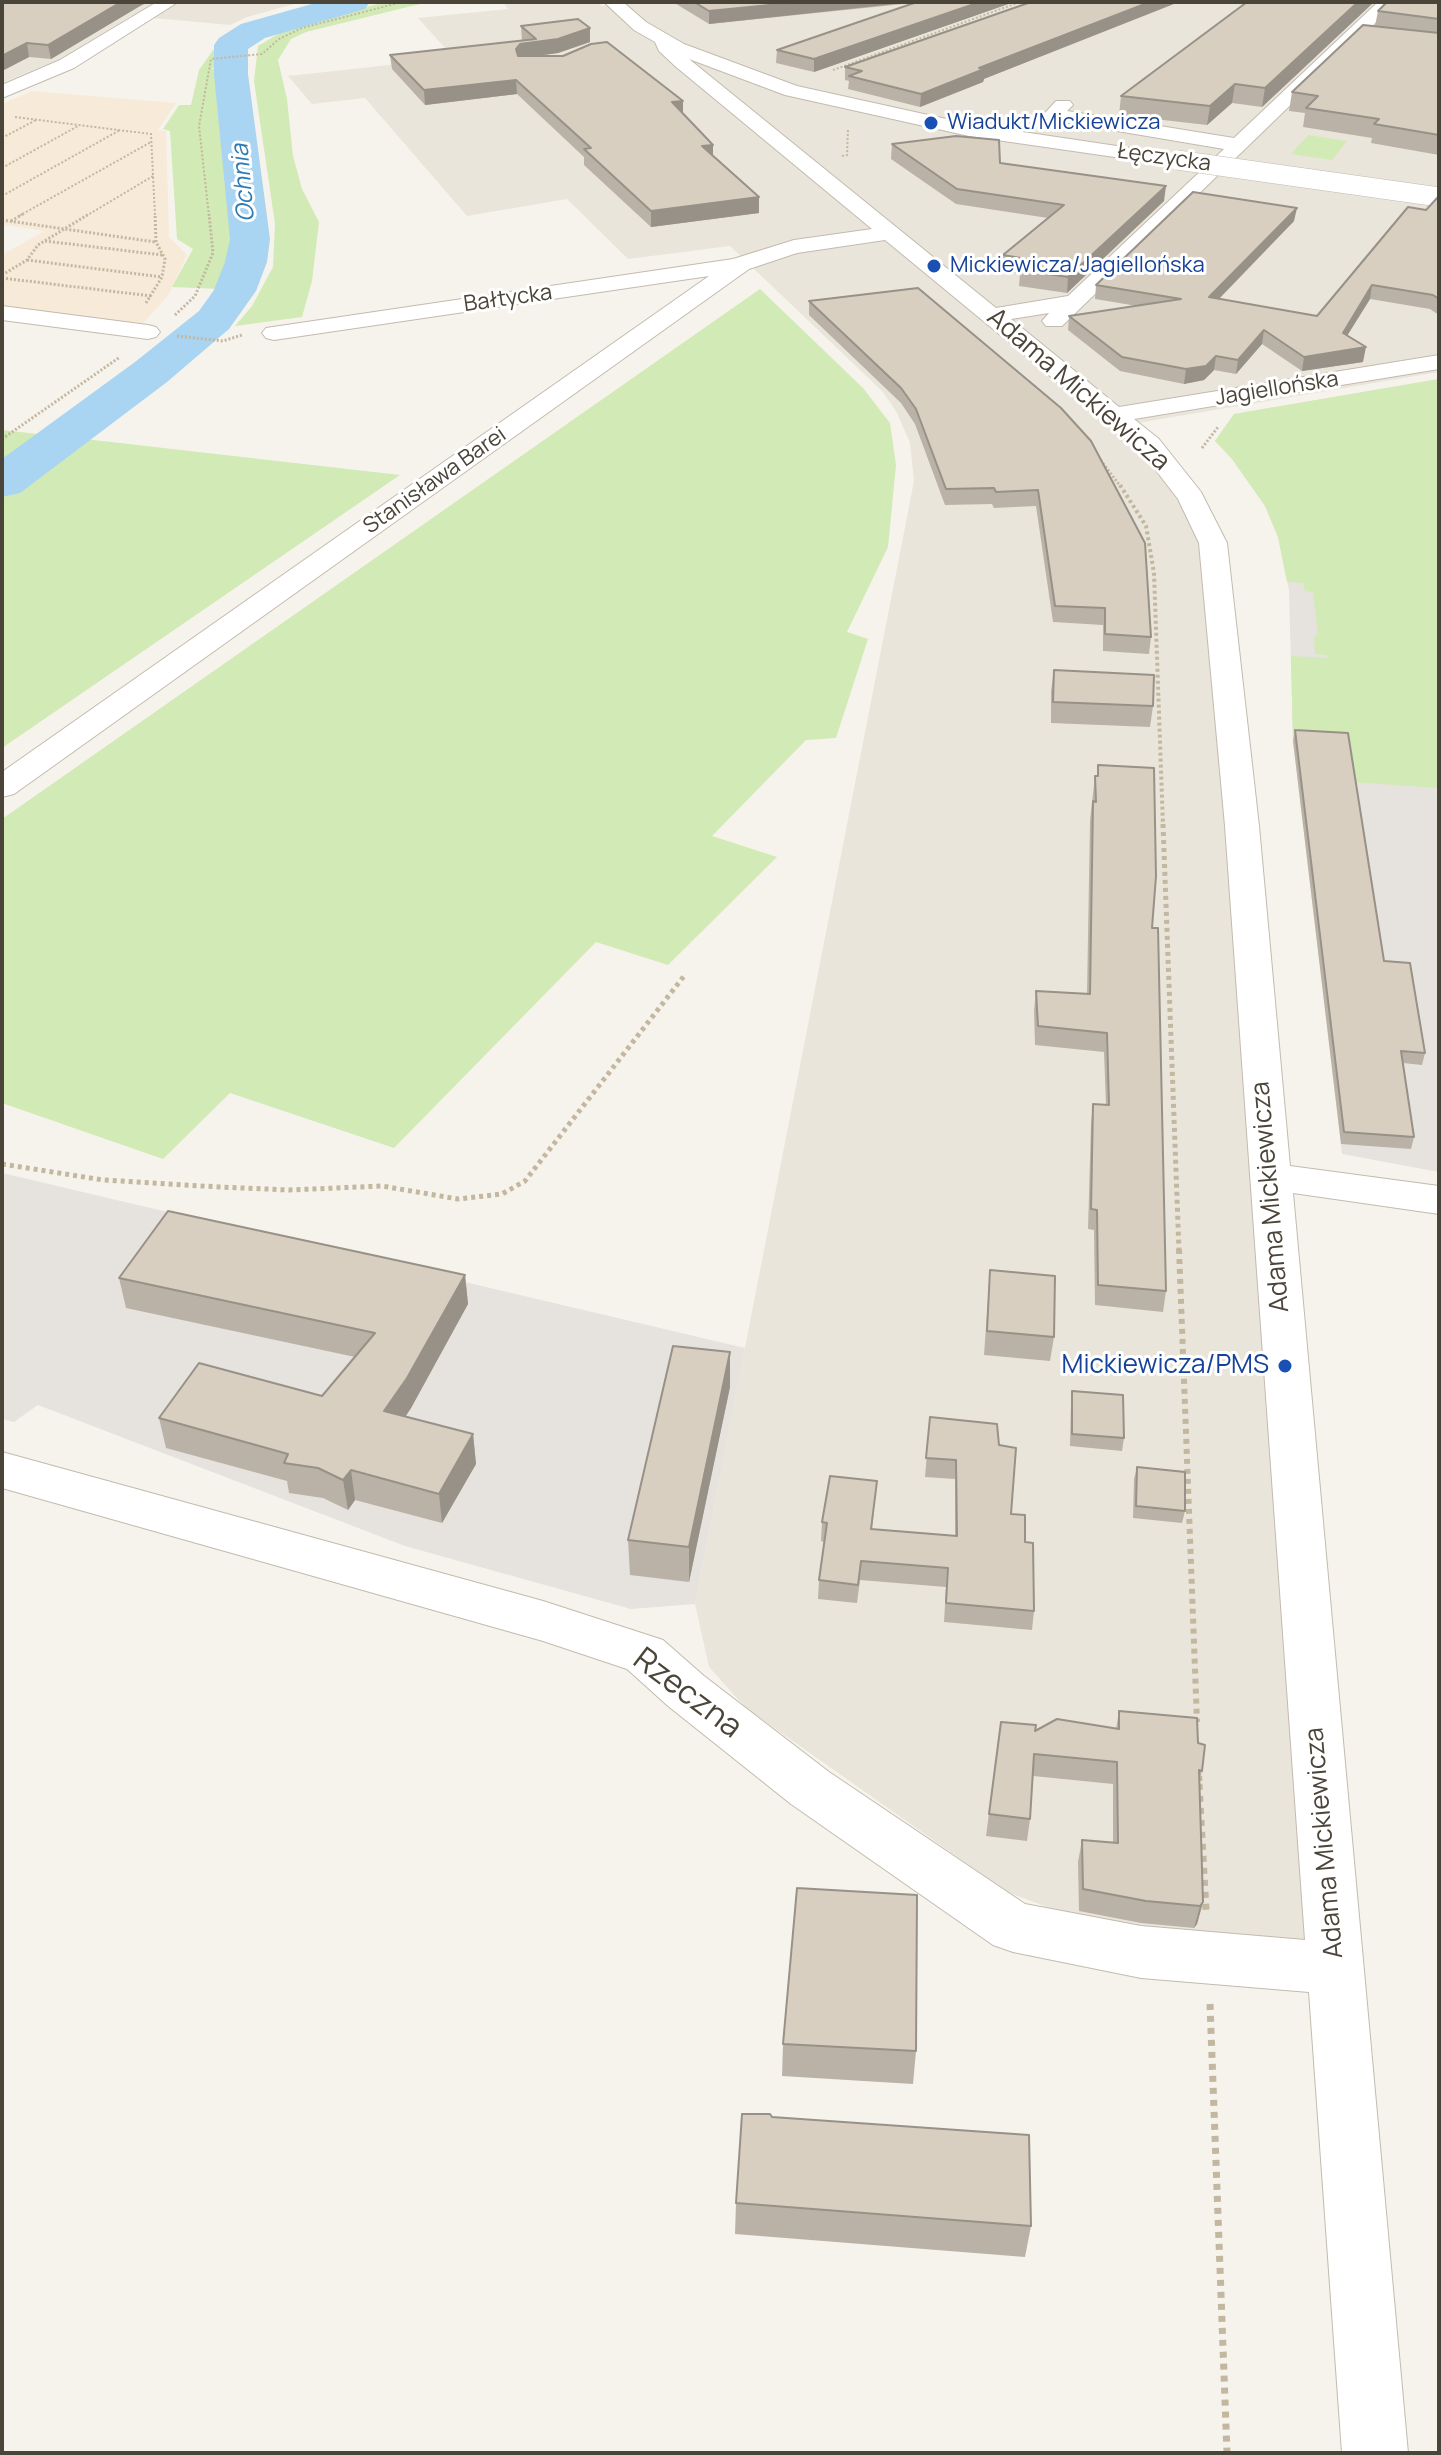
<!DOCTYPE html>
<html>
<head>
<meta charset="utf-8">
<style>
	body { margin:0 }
	#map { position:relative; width:1441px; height:2455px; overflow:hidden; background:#f6f3ec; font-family:Manrope,sans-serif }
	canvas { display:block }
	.frame { position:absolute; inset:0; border:4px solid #4b4439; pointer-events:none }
</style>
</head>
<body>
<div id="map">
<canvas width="1441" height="2455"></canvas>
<div class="frame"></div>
</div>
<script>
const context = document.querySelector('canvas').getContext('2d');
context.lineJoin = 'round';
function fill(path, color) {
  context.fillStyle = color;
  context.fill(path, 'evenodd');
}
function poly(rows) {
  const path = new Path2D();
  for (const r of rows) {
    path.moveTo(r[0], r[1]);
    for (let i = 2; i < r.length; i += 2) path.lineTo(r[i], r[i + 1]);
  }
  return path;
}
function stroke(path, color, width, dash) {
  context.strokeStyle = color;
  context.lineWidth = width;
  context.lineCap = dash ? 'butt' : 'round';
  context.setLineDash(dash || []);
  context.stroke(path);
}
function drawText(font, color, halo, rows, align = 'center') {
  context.font = font + ' Manrope,sans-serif';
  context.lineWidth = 6;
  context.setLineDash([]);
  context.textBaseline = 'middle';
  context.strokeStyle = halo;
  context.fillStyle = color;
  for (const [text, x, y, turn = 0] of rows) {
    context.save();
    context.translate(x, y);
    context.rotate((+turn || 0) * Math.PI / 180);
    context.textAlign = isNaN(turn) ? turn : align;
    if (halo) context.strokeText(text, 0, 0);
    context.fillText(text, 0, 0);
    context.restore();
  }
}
fill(poly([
	[2,2,301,2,247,17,230,25,131,16,64,57,2,83],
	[503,2,597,2,602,6,627,2,1439,2,1439,372,1120,426,1160,463,1183,502,1208,561,1307,1947,1101,1927,1007,1892,746,1708,709,1667,695,1604,914,481,910,443,896,411,882,391,730,246,628,259,567,199,467,216,365,98,312,104,288,76,454,58,418,18,508,9]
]), '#eae5da');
fill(poly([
	[32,91,176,103,158,130,166,131,169,237,187,255,169,294,138,329,2,311,2,255,44,231,2,224,2,104]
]), '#f7ead8');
fill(poly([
	[1439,379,1439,1172,1342,1154,1293,741,1289,590,1278,537,1265,506,1232,459,1215,441,1234,414],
	[2,1173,745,1348,695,1604,631,1609,405,1546,38,1405,14,1422,2,1419]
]), '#e6e2dd');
fill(poly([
	[385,2,428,2,306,32,291,39,278,60,287,99,293,156,302,189,319,222,312,281,302,317,235,326,252,306,273,267,275,224,254,81,258,46,288,28],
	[220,49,216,67,211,69,221,69,225,90,228,154,235,209,240,224,239,246,234,267,221,289,172,287,193,249,177,239,170,131,163,129,179,105,191,105,199,70,213,50],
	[1308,135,1347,141,1332,160,1291,154],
	[760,289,863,388,890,423,896,465,888,547,847,632,868,639,836,738,806,740,712,836,777,857,668,965,596,942,394,1148,230,1093,163,1159,2,1103,2,819],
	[1439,379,1439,788,1352,782,1346,744,1293,741,1291,656,1327,658,1327,655,1315,654,1314,637,1318,634,1313,592,1305,591,1303,583,1287,582,1278,537,1265,506,1232,459,1215,441,1234,414],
	[2,430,47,435,2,467],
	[76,438,400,475,2,748,2,494]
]), '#d2eab5');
fill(poly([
	[319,2,370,2,365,9,265,38,248,49,248,74,270,239,267,262,256,291,229,329,167,382,20,493,2,497,2,459,135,362,199,311,214,290,225,262,230,239,214,74,214,45,219,38,241,24,319,2]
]), '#a9d4f2');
const minor = poly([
	[157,2,178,2,74,68,2,98,2,85,60,60,157,2],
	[604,2,623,2,646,22,684,44,797,86,969,124,1184,156,1187,160,1177,166,969,136,785,95,689,59,996,308,1068,296,1224,149,1046,119,1043,115,1056,101,1070,101,1073,105,1067,111,1234,138,1378,2,1397,2,1062,326,1046,326,1042,321,1049,313,1011,319,1119,407,1439,355,1439,369,1134,419,1159,439,1201,492,1227,543,1259,826,1290,1166,1439,1186,1439,1214,1293,1193,1408,2453,1342,2453,1309,1992,1141,1978,1013,1952,993,1945,791,1804,668,1706,627,1669,543,1641,2,1488,2,1452,543,1601,663,1640,704,1676,829,1772,1025,1904,1141,1926,1305,1940,1225,826,1199,543,1178,499,1141,451,885,240,797,253,749,269,14,794,2,797,2,772,709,276,274,340,266,338,262,333,266,328,733,259,794,240,872,229,675,66,659,51,655,42,634,30,604,2],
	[2,306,148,325,156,327,160,332,156,337,148,339,2,320,2,306]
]);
stroke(minor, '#c2bbae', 2);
stroke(poly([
	[833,70,1020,2],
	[15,117,151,134,155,216],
	[2,138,36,120],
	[842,156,847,155,848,130],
	[2,168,78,126],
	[2,196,120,130],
	[19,216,151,142],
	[86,216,153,176],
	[209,216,199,126,211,59,262,54,279,39,302,28,402,2]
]), '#c4b79f', 2, [2, 2]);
stroke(poly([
	[2,220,155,242],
	[11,221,23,214],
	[45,241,162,255],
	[27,260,162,277],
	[2,275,27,260,38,245,89,214],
	[2,278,151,296],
	[146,303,162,277,165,259,156,242,155,214],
	[175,315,195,296,213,253,209,214],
	[177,336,223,341,242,335],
	[2,439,120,357],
	[1202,448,1218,427],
	[1098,457,1121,487]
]), '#c4b79f', 3, [2, 2]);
stroke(poly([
	[1120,485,1146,526,1154,573,1163,826]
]), '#c4b79f', 4, [3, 3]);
stroke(poly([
	[1163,824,1179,1251],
	[2,1164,103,1180,219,1187,289,1190,382,1186,458,1199,502,1194,525,1181,684,976]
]), '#c4b79f', 5, [4, 4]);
stroke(poly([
	[1179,1249,1197,1722],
	[1199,1776,1200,1786]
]), '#c4b79f', 6, [5, 5]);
stroke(poly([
	[1199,1784,1206,1910],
	[1210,2004,1227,2453]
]), '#c4b79f', 7, [6, 6]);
fill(minor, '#fff');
const minorBridge = poly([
	[1177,160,1439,197]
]);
stroke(minorBridge, '#c2bbae', 20, []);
stroke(minorBridge, '#fff', 19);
fill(poly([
	[6,2,148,2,140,6,51,59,29,57,2,71,2,4],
	[673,2,1014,2,814,72,776,63,777,50,913,3,709,24],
	[1247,2,1374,2,1262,107,1232,103,1207,125,1119,115,1121,96],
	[1439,2,1439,155,1371,143,1372,138,1303,127,1305,113,1289,111,1292,92,1375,26,1378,11],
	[521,26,590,28,590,42,558,53,537,56,683,101,683,114,713,156,759,213,651,227,584,165,584,157,517,94,425,105,392,69,390,55,522,41],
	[845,67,984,79,983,82,920,107,848,89,849,81,845,80],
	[892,144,1000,163,1164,201,1067,293,1019,286,1020,274,1002,271,1003,255,1048,218,956,204,891,159],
	[1439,197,1439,315,1430,309,1370,299,1347,336,1363,362,1302,371,1262,344,1236,374,1214,370,1204,380,1184,384,1120,371,1068,330,1069,316,1137,306,1095,299,1096,285,1294,221,1219,299,1317,316],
	[918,288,1151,637,1149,654,1103,651,1103,625,1053,622,1036,506,994,508,992,504,945,505,915,424,901,403,809,315,809,301],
	[1054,670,1153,706,1150,727,1051,723,1051,691],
	[1295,730,1384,961,1425,1053,1422,1065,1403,1063,1414,1137,1411,1149,1341,1144,1293,741],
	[1098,765,1152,928,1166,1291,1163,1312,1095,1305,1094,1230,1088,1229,1091,1124,1093,1104,1106,1105,1104,1052,1035,1045,1034,1010,1036,991,1087,994,1090,820,1095,776,1097,776],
	[990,1270,1054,1337,1050,1361,984,1355],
	[465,1275,468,1304,411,1408,405,1417,473,1434,476,1464,442,1523,355,1500,348,1510,323,1498,289,1493,287,1481,166,1448,159,1418,322,1396,355,1357,126,1308,119,1278],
	[730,1387,689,1582,630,1575,628,1540],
	[1072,1391,1124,1438,1122,1451,1070,1446,1071,1403],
	[930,1417,999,1445,1011,1514,1025,1542,1034,1611,1032,1630,944,1622,946,1587,860,1580,857,1603,818,1599,819,1580,824,1542,821,1541,822,1522,877,1481,872,1529,955,1536,955,1479,925,1477],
	[1137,1467,1185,1511,1182,1523,1133,1518,1134,1479],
	[1119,1711,1198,1743,1202,1771,1199,1782,1203,1902,1197,1924,1194,1928,1141,1923,1079,1911,1078,1862,1082,1840,1113,1843,1113,1784,1033,1776,1030,1819,1027,1841,986,1836,1001,1722,1035,1731,1116,1729],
	[783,2044,916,2051,913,2084,782,2076],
	[772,2117,1031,2226,1025,2257,735,2234,736,2203]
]), '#bab2a6');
fill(poly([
	[121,2,148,2,140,6,51,59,48,45],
	[800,2,913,2,709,24,709,11],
	[980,2,1014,2,814,72,814,59],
	[1150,2,1179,2,984,79,983,82,920,107,921,94,979,68],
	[1358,2,1374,2,1262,107,1265,88],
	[590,28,590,42,558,53,521,58,516,64,516,49,520,44],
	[27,43,29,57,2,71,2,56],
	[516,80,517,94,425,105,424,90],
	[1235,84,1232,103,1207,125,1210,106],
	[683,101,683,116,672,102],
	[713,145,713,160,702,146],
	[1166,186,1164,201,1067,293,1068,277],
	[759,197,759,213,651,227,651,211],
	[1297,208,1294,221,1207,311,1209,297],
	[1372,285,1370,299,1340,347,1343,333],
	[1264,330,1262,344,1236,374,1238,360],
	[1366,347,1363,362,1302,371,1304,357],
	[1216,356,1214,370,1204,380,1184,384,1186,369],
	[465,1275,468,1304,411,1408,389,1441,384,1411],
	[730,1352,730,1387,689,1582,689,1547],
	[473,1434,476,1464,442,1523,439,1494],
	[351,1470,355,1500,348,1510,343,1480],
	[1203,1902,1197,1924,1194,1928,1200,1906]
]), '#979187');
const building = poly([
	[6,2,121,2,48,45,27,43,2,56,2,4,6,2],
	[694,2,800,2,709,11,694,2],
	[917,2,980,2,814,59,777,50,917,2],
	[1031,2,1150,2,979,68,984,69,921,94,849,76,862,71,845,67,1031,2],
	[1247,2,1358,2,1265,88,1235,84,1210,106,1121,96,1247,2],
	[1387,2,1439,2,1439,19,1378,11,1387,2],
	[578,19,590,28,558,39,520,44,516,49,518,56,563,56,591,44,607,42,683,101,672,102,713,145,702,146,759,197,651,211,584,149,591,148,516,80,424,90,390,55,536,39,521,26,578,19],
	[1363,25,1439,33,1439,135,1374,124,1379,119,1306,108,1318,96,1292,92,1363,25],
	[956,136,999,140,1000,163,1166,186,1068,277,1021,270,1032,260,1003,255,1064,205,957,189,892,144,956,136],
	[1193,192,1297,208,1209,297,1317,316,1408,207,1426,210,1438,197,1439,197,1439,299,1433,295,1372,285,1343,333,1366,347,1304,357,1264,330,1238,360,1216,356,1206,366,1186,369,1122,357,1069,316,1181,299,1096,285,1193,192],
	[918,288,1061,408,1091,441,1145,543,1151,637,1105,634,1105,608,1055,606,1038,490,996,492,994,488,946,489,916,409,901,388,809,301,918,288],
	[1054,670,1154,675,1153,706,1053,702,1054,670],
	[1295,730,1348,733,1384,961,1410,963,1425,1053,1401,1051,1414,1137,1344,1132,1295,730],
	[1098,765,1154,768,1156,876,1152,928,1158,928,1166,1291,1098,1285,1097,1210,1091,1209,1093,1104,1109,1105,1107,1033,1038,1026,1036,991,1090,994,1093,801,1096,802,1095,776,1098,776,1098,765],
	[168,1211,465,1275,407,1378,384,1411,473,1434,439,1494,351,1470,343,1480,318,1468,284,1463,288,1454,159,1418,199,1363,322,1396,375,1333,119,1278,168,1211],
	[990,1270,1055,1276,1054,1337,987,1331,990,1270],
	[673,1346,730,1352,689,1547,628,1540,673,1346],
	[1072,1391,1123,1395,1124,1438,1072,1434,1072,1391],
	[930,1417,997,1424,999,1445,1016,1448,1011,1514,1025,1515,1025,1542,1033,1543,1034,1611,946,1603,948,1568,861,1561,858,1585,819,1580,827,1523,822,1522,830,1476,877,1481,871,1529,957,1536,956,1460,926,1458,930,1417],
	[1137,1467,1185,1472,1185,1511,1136,1506,1137,1467],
	[1119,1711,1197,1718,1198,1743,1205,1745,1202,1771,1199,1770,1203,1902,1200,1906,1146,1901,1083,1889,1082,1840,1118,1843,1117,1762,1034,1754,1030,1819,989,1814,1001,1722,1036,1725,1035,1731,1057,1719,1119,1729,1119,1711],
	[797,1888,917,1895,916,2051,783,2044,797,1888],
	[742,2114,770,2114,772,2117,1029,2135,1031,2226,736,2203,742,2114]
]);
fill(building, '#d8cfc1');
stroke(building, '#979187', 2);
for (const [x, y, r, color] of [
	[931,123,8,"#1a4fb4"],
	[934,266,8,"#1a4fb4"],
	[1285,1366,8,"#1a4fb4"]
]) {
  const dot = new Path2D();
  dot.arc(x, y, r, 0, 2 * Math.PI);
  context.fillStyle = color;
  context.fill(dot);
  stroke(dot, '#fff', 3);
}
drawText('22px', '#164399', '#fff', [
	["Wiadukt/Mickiewicza",947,123],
	["Mickiewicza/Jagiellońska",950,266]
], 'left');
drawText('22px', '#4b4439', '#fff', [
	["Łęczycka",1164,158,8],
	["Bałtycka",508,299,-8],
	["Jagiellońska",1277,389,-9],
	["Stanisława Barei",435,481,-35]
]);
drawText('italic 24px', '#2e7ab2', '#fff', [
	["Ochnia",244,183,-95]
]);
drawText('26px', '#4b4439', '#fff', [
	["Adama Mickiewicza",1078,390,41],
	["Adama Mickiewicza",1271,1197,-95],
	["Adama Mickiewicza",1325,1843,-95]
]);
drawText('26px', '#164399', '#fff', [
	["Mickiewicza/PMS",1269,1366]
], 'right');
drawText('32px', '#4b4439', '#fff', [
	["Rzeczna",687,1694,37]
]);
</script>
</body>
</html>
